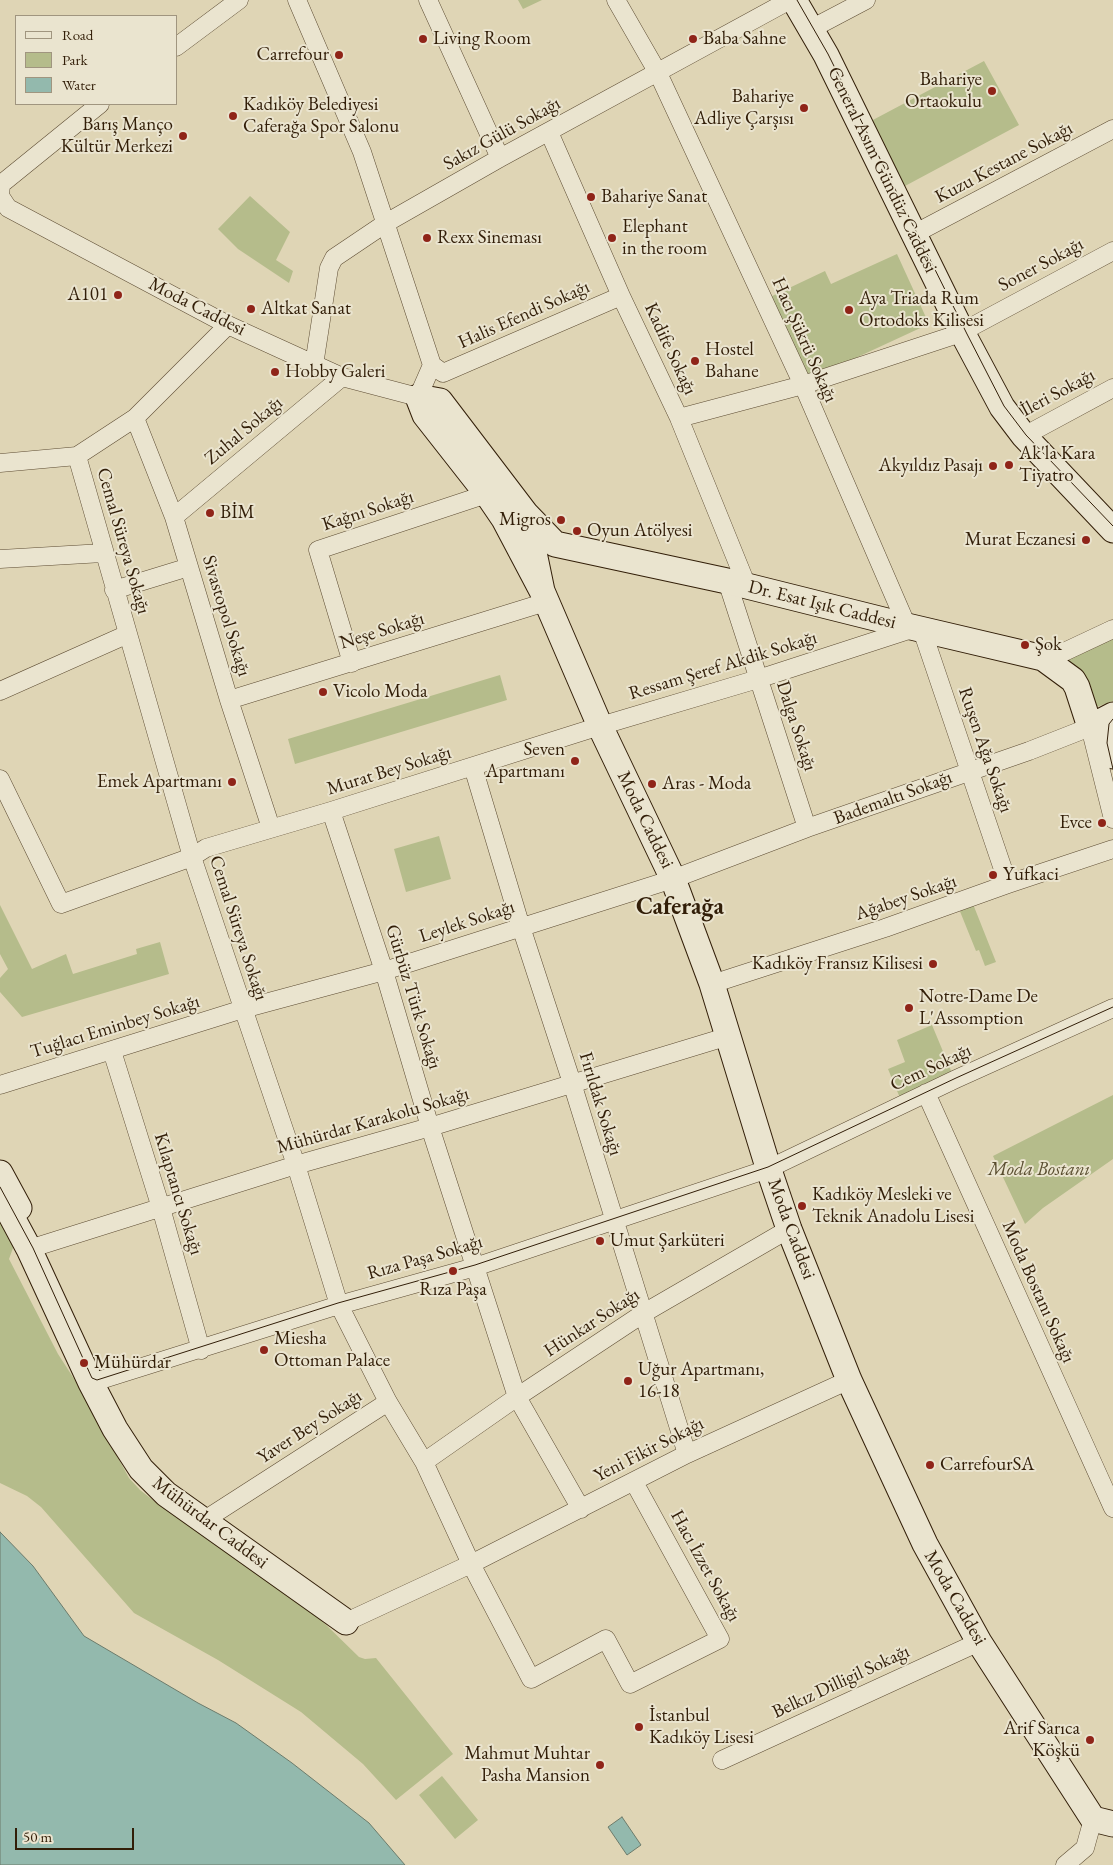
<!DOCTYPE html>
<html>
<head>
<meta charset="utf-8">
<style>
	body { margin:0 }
	#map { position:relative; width:1113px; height:1865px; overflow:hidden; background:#dfd5b5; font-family:"EB Garamond",serif }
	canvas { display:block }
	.legend { position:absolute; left:15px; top:15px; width:162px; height:90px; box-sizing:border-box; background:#eae4cf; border:1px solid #a0957f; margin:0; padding:6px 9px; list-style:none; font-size:15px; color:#321e08 }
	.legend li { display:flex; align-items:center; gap:10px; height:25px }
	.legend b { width:25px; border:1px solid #a0957f }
	.scale { position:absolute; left:15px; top:1828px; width:119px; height:22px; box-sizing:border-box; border:2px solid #321e08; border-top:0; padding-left:6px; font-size:15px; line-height:18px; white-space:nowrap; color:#321e08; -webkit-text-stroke:4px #eae4cf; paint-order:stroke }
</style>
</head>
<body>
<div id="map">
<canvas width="1113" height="1865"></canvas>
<ul class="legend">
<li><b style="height:6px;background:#eae4cf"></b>Road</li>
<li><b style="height:14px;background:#b5bc8b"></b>Park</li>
<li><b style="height:14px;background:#93b9ad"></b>Water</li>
</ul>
<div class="scale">50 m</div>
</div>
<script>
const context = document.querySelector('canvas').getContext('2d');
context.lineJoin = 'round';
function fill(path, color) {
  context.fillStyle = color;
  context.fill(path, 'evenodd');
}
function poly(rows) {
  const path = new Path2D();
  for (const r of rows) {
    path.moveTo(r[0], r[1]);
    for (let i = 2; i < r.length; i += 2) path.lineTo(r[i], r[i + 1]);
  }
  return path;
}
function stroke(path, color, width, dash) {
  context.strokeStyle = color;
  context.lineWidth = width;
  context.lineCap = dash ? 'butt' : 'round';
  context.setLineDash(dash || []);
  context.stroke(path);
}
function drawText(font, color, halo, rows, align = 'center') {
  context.font = font + ' "EB Garamond",serif';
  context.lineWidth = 4;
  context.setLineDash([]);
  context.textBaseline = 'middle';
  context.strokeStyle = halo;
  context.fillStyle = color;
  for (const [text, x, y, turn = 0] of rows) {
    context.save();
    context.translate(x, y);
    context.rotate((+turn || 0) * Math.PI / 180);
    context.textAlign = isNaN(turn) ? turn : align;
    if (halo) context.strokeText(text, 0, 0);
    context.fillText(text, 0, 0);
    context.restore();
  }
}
fill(poly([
	[518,0,542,0,523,9],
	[984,61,1019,125,905,186,871,121],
	[250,196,290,232,276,260,293,271,289,283,238,249,218,229],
	[897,254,929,324,808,380,770,297,825,271,831,284],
	[1113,636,1113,701,1094,708,1066,667,1068,659],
	[500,675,507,700,295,764,288,739],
	[439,836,451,879,406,892,394,849],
	[971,899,996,962,985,966,979,950,976,951,957,904],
	[0,905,32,969,66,954,73,974,137,954,136,949,160,942,169,974,22,1017,0,992,0,978,8,969,0,954],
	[932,1025,952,1073,900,1098,888,1069,905,1062,897,1040],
	[1113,1095,1113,1159,1043,1208,1025,1224,993,1156],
	[0,1222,12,1241,13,1248,9,1259,58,1354,80,1388,129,1478,140,1490,158,1504,196,1529,318,1617,359,1657,365,1659,376,1658,453,1754,396,1800,363,1764,301,1712,218,1660,134,1613,41,1507,27,1496,0,1483],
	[442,1776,478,1820,455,1839,419,1795]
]), '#b5bc8b');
const water = poly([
	[0,1532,33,1566,84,1636,198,1703,236,1723,292,1763,369,1823,405,1865,0,1865,0,1532],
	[622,1817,641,1845,627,1855,608,1827,622,1817]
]);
fill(water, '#93b9ad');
stroke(water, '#6c7b6b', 1);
const street = poly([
	[428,0,500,158],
	[616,0,658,73,803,385,907,626],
	[811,29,866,0],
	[176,47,239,0],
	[549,132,621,296,679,418,747,586],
	[1,184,0,196,8,208,228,325,342,377,418,397,432,365,362,152,297,0],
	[0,185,100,104],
	[914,234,1113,129],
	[314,365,329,268,334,258,386,223,500,158,790,0],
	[432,365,443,373,621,296],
	[135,418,174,517,229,700,271,828],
	[679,418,803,385,958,334,1113,251],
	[1024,436,1113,388],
	[77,456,192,857,296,1165,339,1305,388,1402,424,1462,471,1564,531,1679,606,1639,630,1684,720,1639,634,1482],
	[0,463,77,456,135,418,228,325],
	[174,517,342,377],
	[0,559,103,553],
	[727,581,807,828],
	[114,590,189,567],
	[922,630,1008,884],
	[1047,660,1113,629],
	[352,663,318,550,487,494],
	[0,691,128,634],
	[229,700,546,602],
	[473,767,521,927,572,1083,687,1454],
	[0,779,61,904,192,857,206,848,331,811,600,726,758,679,915,628],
	[331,811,384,971,430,1127,517,1397,581,1509],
	[712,984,885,928,1008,884,1113,849],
	[112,1051,161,1208,201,1350],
	[0,1085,243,1009,384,971,673,879,807,828,1029,751,1090,727,1113,819],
	[926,1093,1113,1508],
	[29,1249,296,1165,430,1127,729,1036],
	[91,1383,339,1305,475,1267,768,1169,956,1079,1113,1008],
	[424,1462,517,1397,644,1313,789,1229],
	[203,1521,388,1402],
	[346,1622,471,1564,687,1454,849,1380],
	[722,1760,979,1642],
	[1065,1865,1085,1848,1093,1819]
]);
const secondary = poly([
	[794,0,826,55,962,332,1002,407,1024,436,1113,530],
	[526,514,555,544,727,581,907,626,1043,658,1073,680,1077,687,1090,727,1113,715],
	[542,591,526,514,440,401,418,397,425,415,487,494,504,519,542,591,600,726,673,879,712,984,768,1167,789,1229,849,1380,925,1544,979,1642,1093,1819,1113,1824],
	[1113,716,1110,743,1113,756],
	[0,1173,19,1208],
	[0,1195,29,1249,91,1383,115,1429,141,1469,166,1494,346,1622]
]);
stroke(street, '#5d4c33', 19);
stroke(secondary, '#321e08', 27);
stroke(street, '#eae4cf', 18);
stroke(secondary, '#eae4cf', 25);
stroke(poly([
	[797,0,828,54,967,334,1004,406,1026,435,1113,526],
	[1113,719,1109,724,1107,743,1113,769],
	[0,1187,33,1248,91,1376,92,1378,97,1380,338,1303,475,1265,768,1167,956,1078,1113,1007]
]), '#321e08', 1);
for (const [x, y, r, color] of [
	[423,39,5,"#8f2418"],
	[693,39,5,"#8f2418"],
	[339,55,5,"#8f2418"],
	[992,91,5,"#8f2418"],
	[804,108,5,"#8f2418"],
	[233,116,5,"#8f2418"],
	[183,136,5,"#8f2418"],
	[591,197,5,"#8f2418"],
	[427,238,5,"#8f2418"],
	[612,238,5,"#8f2418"],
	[118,295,5,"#8f2418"],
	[251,309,5,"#8f2418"],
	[849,310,5,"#8f2418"],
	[695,361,5,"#8f2418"],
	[275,372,5,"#8f2418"],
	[1009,465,5,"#8f2418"],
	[993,466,5,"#8f2418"],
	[210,513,5,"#8f2418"],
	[561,520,5,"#8f2418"],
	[577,531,5,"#8f2418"],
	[1086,540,5,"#8f2418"],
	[1025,645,5,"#8f2418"],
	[323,692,5,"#8f2418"],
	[575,761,5,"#8f2418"],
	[232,782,5,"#8f2418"],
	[652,784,5,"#8f2418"],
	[1102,823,5,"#8f2418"],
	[993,875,5,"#8f2418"],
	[933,964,5,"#8f2418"],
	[909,1008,5,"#8f2418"],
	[802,1206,5,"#8f2418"],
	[600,1241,5,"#8f2418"],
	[453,1271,5,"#8f2418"],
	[264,1350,5,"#8f2418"],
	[84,1363,5,"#8f2418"],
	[628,1381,5,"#8f2418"],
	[930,1465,5,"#8f2418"],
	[639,1727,5,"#8f2418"],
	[1090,1740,5,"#8f2418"],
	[600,1765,5,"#8f2418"]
]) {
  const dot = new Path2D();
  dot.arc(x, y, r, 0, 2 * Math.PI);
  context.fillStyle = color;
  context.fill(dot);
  stroke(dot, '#eae4cf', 2);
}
drawText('19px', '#321e08', '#eae4cf', [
	["Living Room",433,39],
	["Baba Sahne",703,39],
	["Carrefour",329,55,"right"],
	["Bahariye",982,80,"right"],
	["Ortaokulu",982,102,"right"],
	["Bahariye",794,97,"right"],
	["Adliye Çarşısı",794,119,"right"],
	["Kadıköy Belediyesi",243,105],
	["Caferağa Spor Salonu",243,127],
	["Barış Manço",173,125,"right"],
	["Kültür Merkezi",173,147,"right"],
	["Bahariye Sanat",601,197],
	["Elephant",622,227],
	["in the room",622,249],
	["Rexx Sineması",437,238],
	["A101",108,295,"right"],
	["Aya Triada Rum",859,299],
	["Ortodoks Kilisesi",859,321],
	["Altkat Sanat",261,309],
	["Hostel",705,350],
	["Bahane",705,372],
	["Hobby Galeri",285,372],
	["Ak'la Kara",1019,454],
	["Tiyatro",1019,476],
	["Akyıldız Pasajı",983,466,"right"],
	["BİM",220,513],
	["Migros",551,520,"right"],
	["Oyun Atölyesi",587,531],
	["Murat Eczanesi",1076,540,"right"],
	["Şok",1035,645],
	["Vicolo Moda",333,692],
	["Seven",565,750,"right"],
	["Apartmanı",565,772,"right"],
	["Emek Apartmanı",222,782,"right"],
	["Aras - Moda",662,784],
	["Evce",1092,823,"right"],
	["Yufkaci",1003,875],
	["Kadıköy Fransız Kilisesi",923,964,"right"],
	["Notre-Dame De",919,997],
	["L'Assomption",919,1019],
	["Kadıköy Mesleki ve",812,1195],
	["Teknik Anadolu Lisesi",812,1217],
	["Umut Şarküteri",610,1241],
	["Rıza Paşa",453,1290,"center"],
	["Miesha",274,1339],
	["Ottoman Palace",274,1361],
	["Mühürdar",94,1363],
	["Uğur Apartmanı,",638,1370],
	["16-18",638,1392],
	["CarrefourSA",940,1465],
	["İstanbul",649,1716],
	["Kadıköy Lisesi",649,1738],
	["Arif Sarıca",1080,1729,"right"],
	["Köşkü",1080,1751,"right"],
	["Mahmut Muhtar",590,1754,"right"],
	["Pasha Mansion",590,1776,"right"]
], 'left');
drawText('19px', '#321e08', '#eae4cf', [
	["Sakız Gülü Sokağı",502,134,-29],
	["Kuzu Kestane Sokağı",1004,163,-28],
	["General Asım Gündüz Caddesi",882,170,64],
	["Soner Sokağı",1041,265,-28],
	["Moda Caddesi",197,307,27],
	["Halis Efendi Sokağı",524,315,-24],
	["Hacı Şükrü Sokağı",804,340,66],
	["Kadife Sokağı",670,349,65],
	["İleri Sokağı",1058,393,-28],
	["Zuhal Sokağı",244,431,-40],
	["Kağnı Sokağı",368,511,-18],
	["Cemal Süreya Sokağı",123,541,74],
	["Dr. Esat Işık Caddesi",822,605,14],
	["Sivastopol Sokağı",226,616,73],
	["Neşe Sokağı",382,631,-17],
	["Ressam Şeref Akdik Sokağı",723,666,-17],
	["Dalga Sokağı",796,726,72],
	["Ruşen Ağa Sokağı",985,750,71],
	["Murat Bey Sokağı",389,771,-17],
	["Bademaltı Sokağı",893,798,-20],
	["Moda Caddesi",645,820,64],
	["Ağabey Sokağı",906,898,-19],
	["Leylek Sokağı",467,922,-18],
	["Cemal Süreya Sokağı",238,928,72],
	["Gürbüz Türk Sokağı",413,997,73],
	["Tuğlacı Eminbey Sokağı",115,1027,-17],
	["Cem Sokağı",931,1068,-25],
	["Fırıldak Sokağı",600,1104,73],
	["Mühürdar Karakolu Sokağı",373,1121,-16],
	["Kılaptancı Sokağı",178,1194,73],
	["Moda Caddesi",791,1229,70],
	["Rıza Paşa Sokağı",425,1258,-16],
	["Moda Bostanı Sokağı",1038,1292,66],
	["Hünkar Sokağı",592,1323,-33],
	["Yaver Bey Sokağı",310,1427,-33],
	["Yeni Fikir Sokağı",649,1450,-27],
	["Mühürdar Caddesi",210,1523,37],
	["Hacı İzzet Sokağı",705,1566,61],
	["Moda Caddesi",955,1598,60],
	["Belkız Dilligil Sokağı",841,1682,-25]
]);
drawText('italic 19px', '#594d2f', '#eae4cf', [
	["Moda Bostanı",1039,1170]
]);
drawText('bold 24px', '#321e08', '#eae4cf', [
	["Caferağa",680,907]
]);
</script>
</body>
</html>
